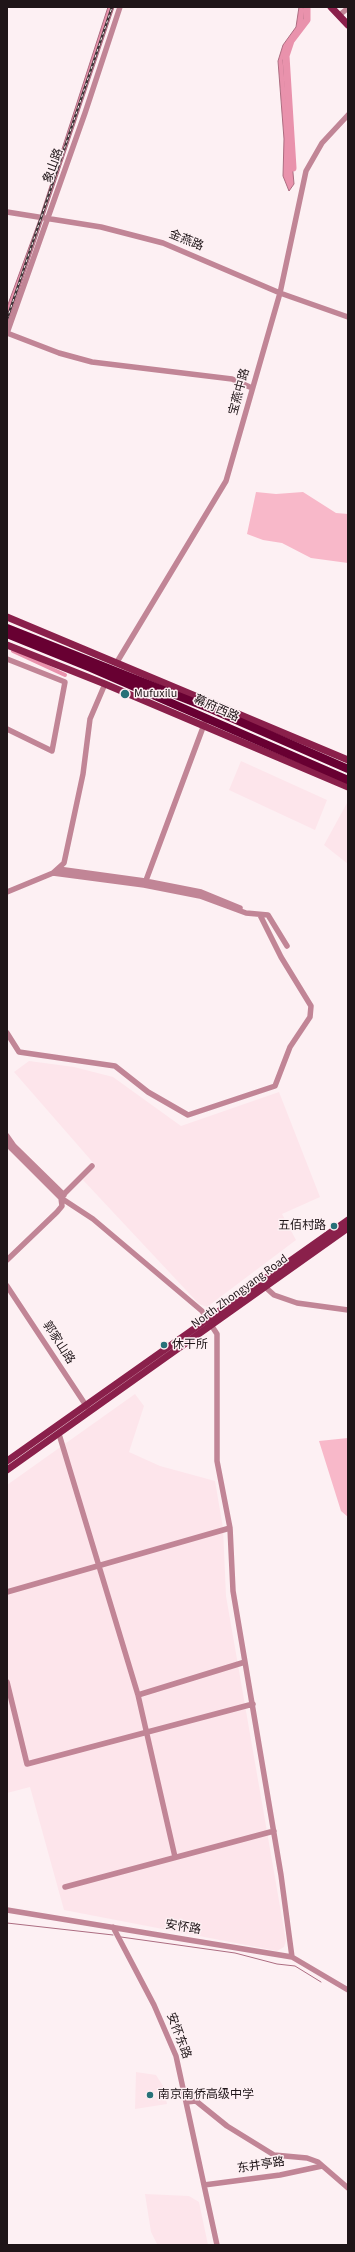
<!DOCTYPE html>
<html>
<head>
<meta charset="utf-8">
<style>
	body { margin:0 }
	#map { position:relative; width:355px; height:2252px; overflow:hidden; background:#fdf0f3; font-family:"Source Sans 3",sans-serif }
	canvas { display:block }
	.frame { position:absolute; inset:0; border:8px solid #1f1518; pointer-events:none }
</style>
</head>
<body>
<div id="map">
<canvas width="355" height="2252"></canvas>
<div class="frame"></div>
</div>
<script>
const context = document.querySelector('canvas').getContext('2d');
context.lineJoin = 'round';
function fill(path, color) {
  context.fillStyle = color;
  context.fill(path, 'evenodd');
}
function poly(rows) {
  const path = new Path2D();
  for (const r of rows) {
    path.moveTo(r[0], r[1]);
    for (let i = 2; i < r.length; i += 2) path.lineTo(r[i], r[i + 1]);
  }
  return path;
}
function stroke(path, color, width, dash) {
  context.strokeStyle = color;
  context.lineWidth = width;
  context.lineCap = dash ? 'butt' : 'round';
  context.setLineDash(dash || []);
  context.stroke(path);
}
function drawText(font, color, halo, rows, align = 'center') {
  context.font = font + ' "Source Sans 3","Noto Sans SC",sans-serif';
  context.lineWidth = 3;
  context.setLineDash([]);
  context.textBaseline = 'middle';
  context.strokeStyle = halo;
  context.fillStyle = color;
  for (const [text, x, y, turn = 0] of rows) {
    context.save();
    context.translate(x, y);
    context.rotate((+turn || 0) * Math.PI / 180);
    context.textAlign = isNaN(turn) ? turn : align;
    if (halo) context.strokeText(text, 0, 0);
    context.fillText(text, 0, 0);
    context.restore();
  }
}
fill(poly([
	[241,761,327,800,315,830,229,790],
	[347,803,348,804,348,864,324,845],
	[29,1061,74,1067,113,1077,181,1126,279,1092,320,1197,282,1214,296,1240,207,1307,199,1304,83,1180,96,1166,14,1072],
	[135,1394,144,1406,129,1452,160,1466,215,1481,223,1528,226,1596,286,1941,284,1947,277,1951,64,1910,30,1787,7,1793,7,1485],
	[136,2072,156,2075,163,2086,167,2104,135,2109],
	[145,2194,189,2196,199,2202,208,2245,157,2244,151,2232]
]), '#fde5eb');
fill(poly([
	[256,492,276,494,303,492,336,513,348,514,348,563,311,558,282,543,263,540,247,534],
	[348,1438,348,1517,341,1511,319,1441]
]), '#f8b8c9');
const water = poly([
	[108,7,114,7,7,326,7,307,39,220,108,7],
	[299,7,305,8,303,24,283,60,294,184,289,191,283,176,284,139,278,61,283,45,296,27,299,7]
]);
fill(water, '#e992ac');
stroke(water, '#ac6c80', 1);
stroke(poly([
	[7,1923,113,1935],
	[121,1937,235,1953,277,1964,295,1966,321,1982]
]), '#ac6c80', 1);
stroke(poly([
	[13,651,65,675]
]), '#e992ac', 4);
stroke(poly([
	[293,168,286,56,291,41,307,20,307,7]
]), '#e992ac', 7);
stroke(poly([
	[342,13,348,8],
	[7,212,101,227,163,243,280,293,348,317],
	[7,333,85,113,120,7],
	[7,333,59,353,92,362,232,379,252,388],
	[7,659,65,682,52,751,7,729],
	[117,662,226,481,280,293,306,171,322,143,348,115],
	[58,869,145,881,201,892,240,908],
	[53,873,144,885,200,896,246,913,268,915,287,946],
	[145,883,205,722],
	[7,892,53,873,64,863,83,774,90,719,105,684],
	[7,1033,19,1052,115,1066,148,1092,188,1115,275,1086,290,1047,310,1017,311,1006,281,957,260,915],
	[7,1136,14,1146,64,1195],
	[7,1144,61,1198,93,1219,202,1311,217,1334,217,1461,230,1528,233,1591,281,1875,292,1957],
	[62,1196,92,1166],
	[7,1260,57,1212,62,1206,61,1198],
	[262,1284,274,1295,297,1303,348,1310],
	[7,1286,87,1407],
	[59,1434,138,1695,175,1857],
	[7,1592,230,1528],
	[7,1682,27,1764,253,1704],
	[138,1695,245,1662],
	[65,1887,274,1831],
	[7,1910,292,1957,348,1990],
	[113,1927,154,2005,176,2056,217,2245],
	[186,2102,196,2101,227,2126,274,2155,307,2158,318,2162,348,2188],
	[204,2185,280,2175,322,2166]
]), '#c18596', 5.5);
stroke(poly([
	[331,7,348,25],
	[7,617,348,760],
	[7,645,105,684,348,787],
	[7,1461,348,1220],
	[7,1470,348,1228]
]), '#8a204b', 7);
stroke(poly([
	[7,628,211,709,348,769],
	[7,634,91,668,348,780]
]), '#680032', 8);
const rail = poly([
	[7,319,112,7]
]);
stroke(rail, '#403639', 2.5);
stroke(rail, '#fdf0f3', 1, [3]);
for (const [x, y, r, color] of [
	[125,694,5,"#277178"],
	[334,1226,4,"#277178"],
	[164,1345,4,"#277178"],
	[150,2095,4,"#277178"]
]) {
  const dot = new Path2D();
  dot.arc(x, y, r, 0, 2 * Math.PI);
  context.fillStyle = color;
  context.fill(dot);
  stroke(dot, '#fdf0f3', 1.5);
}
drawText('12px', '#1f1518', '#fdf0f3', [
	["象山路",54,166,-70],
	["金燕路",186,241,22],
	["宝燕中路",240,392,-75],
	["幕府西路",216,709,24],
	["North Zhongyang Road",240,1292,-36],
	["郭家山路",58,1343,57],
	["安怀路",183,1928,9],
	["安怀东路",178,2036,69],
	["东井亭路",261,2166,-9]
]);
drawText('12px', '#1f1518', '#fdf0f3', [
	["Mufuxilu",134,694],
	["五佰村路",326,1226,"right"],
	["休干所",172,1345],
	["南京南侨高级中学",158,2095]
], 'left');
</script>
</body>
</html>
